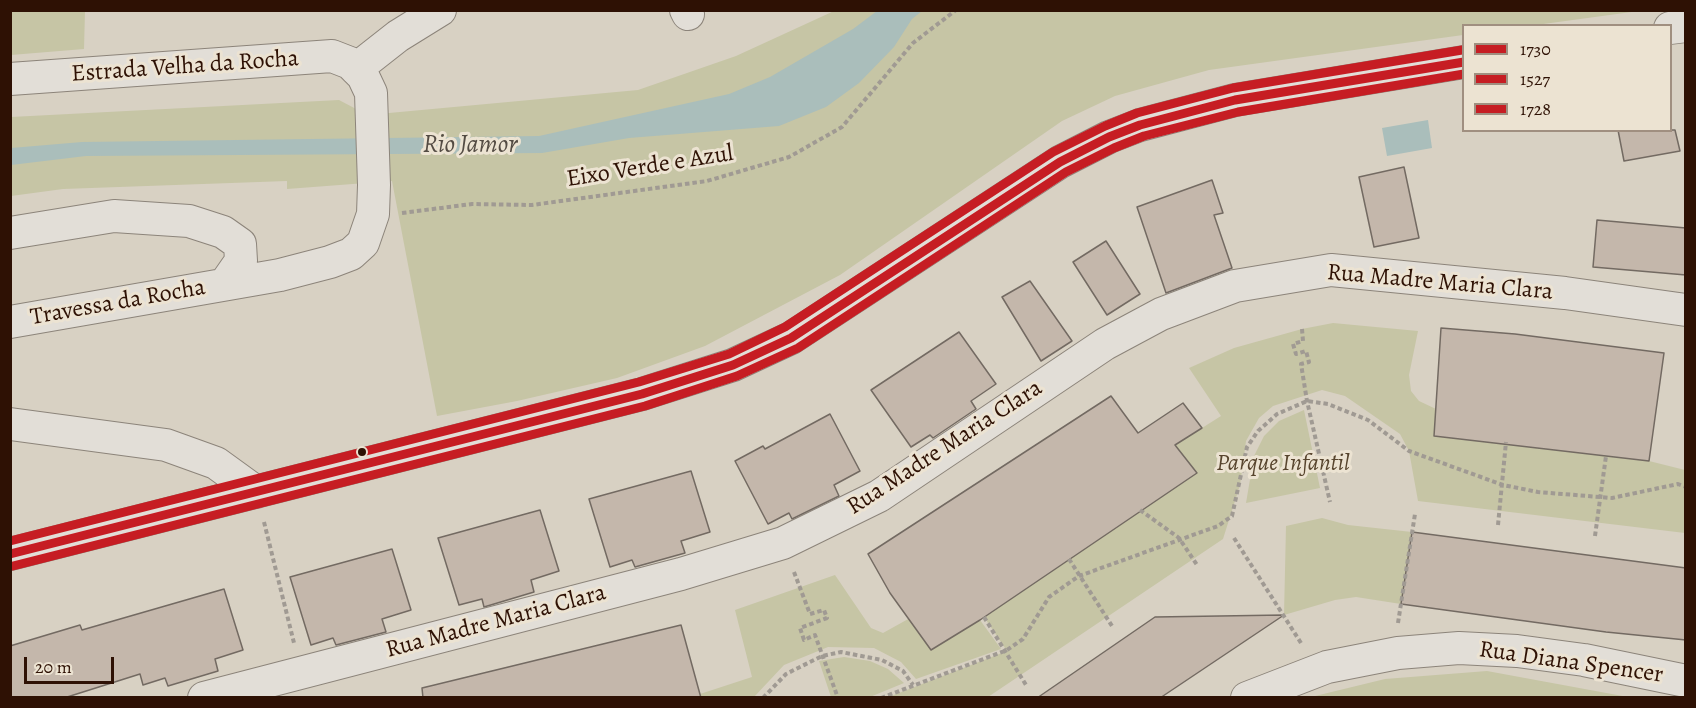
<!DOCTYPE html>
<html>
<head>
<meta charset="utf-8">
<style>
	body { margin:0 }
	#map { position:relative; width:1696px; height:708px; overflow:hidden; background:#d8d1c3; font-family:Alegreya,serif }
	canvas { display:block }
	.frame { position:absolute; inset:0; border:12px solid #2e1104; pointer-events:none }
	.legend { position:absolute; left:1462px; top:24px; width:210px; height:108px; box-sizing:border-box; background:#ece3d2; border:2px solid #a08f80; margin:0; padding:8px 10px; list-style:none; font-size:18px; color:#2e1104 }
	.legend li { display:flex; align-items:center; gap:12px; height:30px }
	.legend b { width:30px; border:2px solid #a08f80 }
	.scale { position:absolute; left:24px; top:657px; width:90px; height:27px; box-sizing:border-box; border:3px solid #2e1104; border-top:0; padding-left:8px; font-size:18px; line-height:21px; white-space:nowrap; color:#2e1104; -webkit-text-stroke:4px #ece3d2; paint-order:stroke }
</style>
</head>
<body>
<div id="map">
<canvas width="1696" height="708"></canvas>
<div class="frame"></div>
<ul class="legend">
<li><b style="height:8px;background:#c61d23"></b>1730</li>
<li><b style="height:8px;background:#c61d23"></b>1527</li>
<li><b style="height:8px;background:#c61d23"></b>1728</li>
</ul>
<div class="scale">20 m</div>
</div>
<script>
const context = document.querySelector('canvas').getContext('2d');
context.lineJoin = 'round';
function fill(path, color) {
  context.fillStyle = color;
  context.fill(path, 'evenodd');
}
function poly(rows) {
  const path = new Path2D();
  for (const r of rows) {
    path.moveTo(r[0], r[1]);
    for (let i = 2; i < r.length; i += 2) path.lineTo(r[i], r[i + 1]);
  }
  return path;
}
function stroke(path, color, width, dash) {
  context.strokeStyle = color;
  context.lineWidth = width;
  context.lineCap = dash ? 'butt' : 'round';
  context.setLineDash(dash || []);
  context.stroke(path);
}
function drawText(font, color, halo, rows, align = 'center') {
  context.font = font + ' Alegreya,serif';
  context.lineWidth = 6;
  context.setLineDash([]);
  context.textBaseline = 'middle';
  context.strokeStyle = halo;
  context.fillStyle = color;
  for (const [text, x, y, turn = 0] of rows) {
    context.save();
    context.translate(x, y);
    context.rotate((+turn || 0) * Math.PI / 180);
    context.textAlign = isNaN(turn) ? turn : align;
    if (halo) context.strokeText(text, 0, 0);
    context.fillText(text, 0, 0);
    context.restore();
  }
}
fill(poly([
	[11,10,85,11,84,49,11,55],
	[834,11,1639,11,1536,25,1464,26,1463,35,1209,70,1115,96,1062,121,840,275,705,346,617,378,517,401,437,416,392,181,287,189,287,181,63,189,11,196,11,117,339,100,358,110,389,113,638,90,736,56],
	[1333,323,1418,331,1409,375,1411,391,1419,401,1436,409,1434,436,1649,461,1685,470,1685,533,1418,501,1409,451,1400,434,1345,396,1322,390,1273,406,1259,418,1246,441,1240,485,1223,539,988,697,886,698,1007,651,984,617,1196,472,1175,445,1221,416,1189,368,1234,348,1302,329],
	[1304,410,1320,488,1246,503,1254,456,1264,436,1279,421],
	[1322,518,1348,525,1412,532,1401,604,1356,597,1335,600,1284,615,1286,526],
	[835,575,871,628,883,633,910,618,980,620,1001,649,916,679,901,662,874,648,828,647,784,665,754,697,701,697,700,694,752,677,735,610],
	[844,657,870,661,888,669,904,683,870,697,831,697,819,661],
	[1487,671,1628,697,1311,697,1385,679]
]), '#c6c5a5');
fill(poly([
	[877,11,922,11,912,19,894,47,859,83,826,107,779,126,629,138,542,153,86,156,11,165,11,148,82,142,539,136,729,94,770,77,853,29],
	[1428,120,1432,148,1387,156,1382,128]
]), '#aabebb');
const building = poly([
	[1618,130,1675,130,1680,151,1624,161,1618,130],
	[1404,167,1419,238,1374,247,1359,177,1404,167],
	[1212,180,1223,213,1214,215,1232,268,1166,293,1137,207,1212,180],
	[1597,220,1686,228,1686,275,1593,267,1597,220],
	[1106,241,1140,294,1107,315,1073,262,1106,241],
	[1030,281,1072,341,1041,361,1002,297,1030,281],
	[1441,328,1515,334,1664,353,1649,461,1434,436,1441,328],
	[959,332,996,384,971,401,976,409,933,438,930,435,911,447,871,390,959,332],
	[1111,396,1138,433,1183,403,1202,428,1175,445,1197,473,980,620,931,650,890,593,868,554,1111,396],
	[830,414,860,471,834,485,839,496,792,519,789,513,768,524,735,461,763,446,765,449,830,414],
	[691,471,710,532,681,541,685,553,635,567,632,560,610,567,589,499,691,471],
	[540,510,559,571,531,580,534,592,484,607,482,599,459,605,438,538,540,510],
	[1412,532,1686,568,1686,640,1606,632,1401,604,1412,532],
	[392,549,411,610,382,619,386,632,336,645,333,638,311,645,290,577,392,549],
	[224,589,243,650,215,659,218,671,168,686,165,678,143,685,140,674,64,698,10,698,10,646,80,625,82,630,224,589],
	[1284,615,1160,698,1037,698,1155,617,1284,615],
	[681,625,701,698,423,698,422,688,681,625]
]);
fill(building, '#c4b7ab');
stroke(building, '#736a62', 1.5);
const minor = poly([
	[686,10,688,14],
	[1670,28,1686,26],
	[356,69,398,36,440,10],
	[10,79,332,56,350,63,363,76,371,93,374,185,373,214,363,243,351,254,330,262,280,275,10,322],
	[10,233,114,216,189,221,223,232,240,244,241,261,225,284],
	[10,424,166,445,216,463,256,492],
	[10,554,642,394,733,365,791,338,1060,162,1109,137,1140,125,1235,100,1464,62],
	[204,698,681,574,783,543,879,496,1105,344,1161,314,1235,286,1331,270,1565,293,1686,310],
	[1247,698,1327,667,1398,653,1459,648,1517,651,1584,660,1686,681]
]);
stroke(minor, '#8c847a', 34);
stroke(poly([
	[402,213,472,204,532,205,707,181,789,157,842,127,913,43,956,10],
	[1302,329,1303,341,1293,344,1296,354,1306,351,1309,362,1301,364,1307,401,1330,502],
	[1140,510,1179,538,1197,565],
	[264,522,294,643],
	[1498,525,1506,442],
	[1595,536,1606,456],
	[1234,538,1301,643],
	[1069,559,1112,626],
	[794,572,810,614,824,610,827,618,800,628,804,640,815,635,838,698],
	[984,617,1026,685],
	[1398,623,1415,514],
	[763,698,786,674,822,656,841,652,882,660,903,671,913,685],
	[881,698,1007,650,1023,639,1049,597,1079,576,1218,526,1232,516,1247,447,1258,431,1277,414,1307,401,1328,404,1368,420,1409,451,1503,485,1538,492,1612,498,1678,484,1686,487]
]), '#a09a93', 4, [4.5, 3]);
stroke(minor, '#e2ded7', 32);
stroke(poly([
	[10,554,642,394,733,365,791,338,1060,162,1109,137,1140,125,1235,100,1464,62]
]), '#c61d23', 9);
stroke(poly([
	[13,566,645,406,737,376,798,348,1066,172,1114,148,1144,136,1238,112,1464,74]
]), '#c61d23', 9);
stroke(poly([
	[10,541,639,382,729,354,785,327,1053,152,1105,126,1137,113,1233,88,1462,50]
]), '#c61d23', 9);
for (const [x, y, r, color] of [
	[362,452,5,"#2e1104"]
]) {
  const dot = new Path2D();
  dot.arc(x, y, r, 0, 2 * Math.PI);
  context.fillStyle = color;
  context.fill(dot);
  stroke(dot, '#ece3d2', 2);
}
drawText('24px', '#2e1104', '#ece3d2', [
	["Estrada Velha da Rocha",185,67,-4],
	["Eixo Verde e Azul",650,167,-9],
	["Rua Madre Maria Clara",1440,283,5],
	["Travessa da Rocha",118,303,-10],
	["Rua Madre Maria Clara",945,448,-33],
	["Rua Madre Maria Clara",496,622,-15],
	["Rua Diana Spencer",1571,663,8]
]);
drawText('italic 24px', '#57442d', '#ece3d2', [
	["Parque Infantil",1283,464]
]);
drawText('italic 26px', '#534b43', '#ece3d2', [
	["Rio Jamor",470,146]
]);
</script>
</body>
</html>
